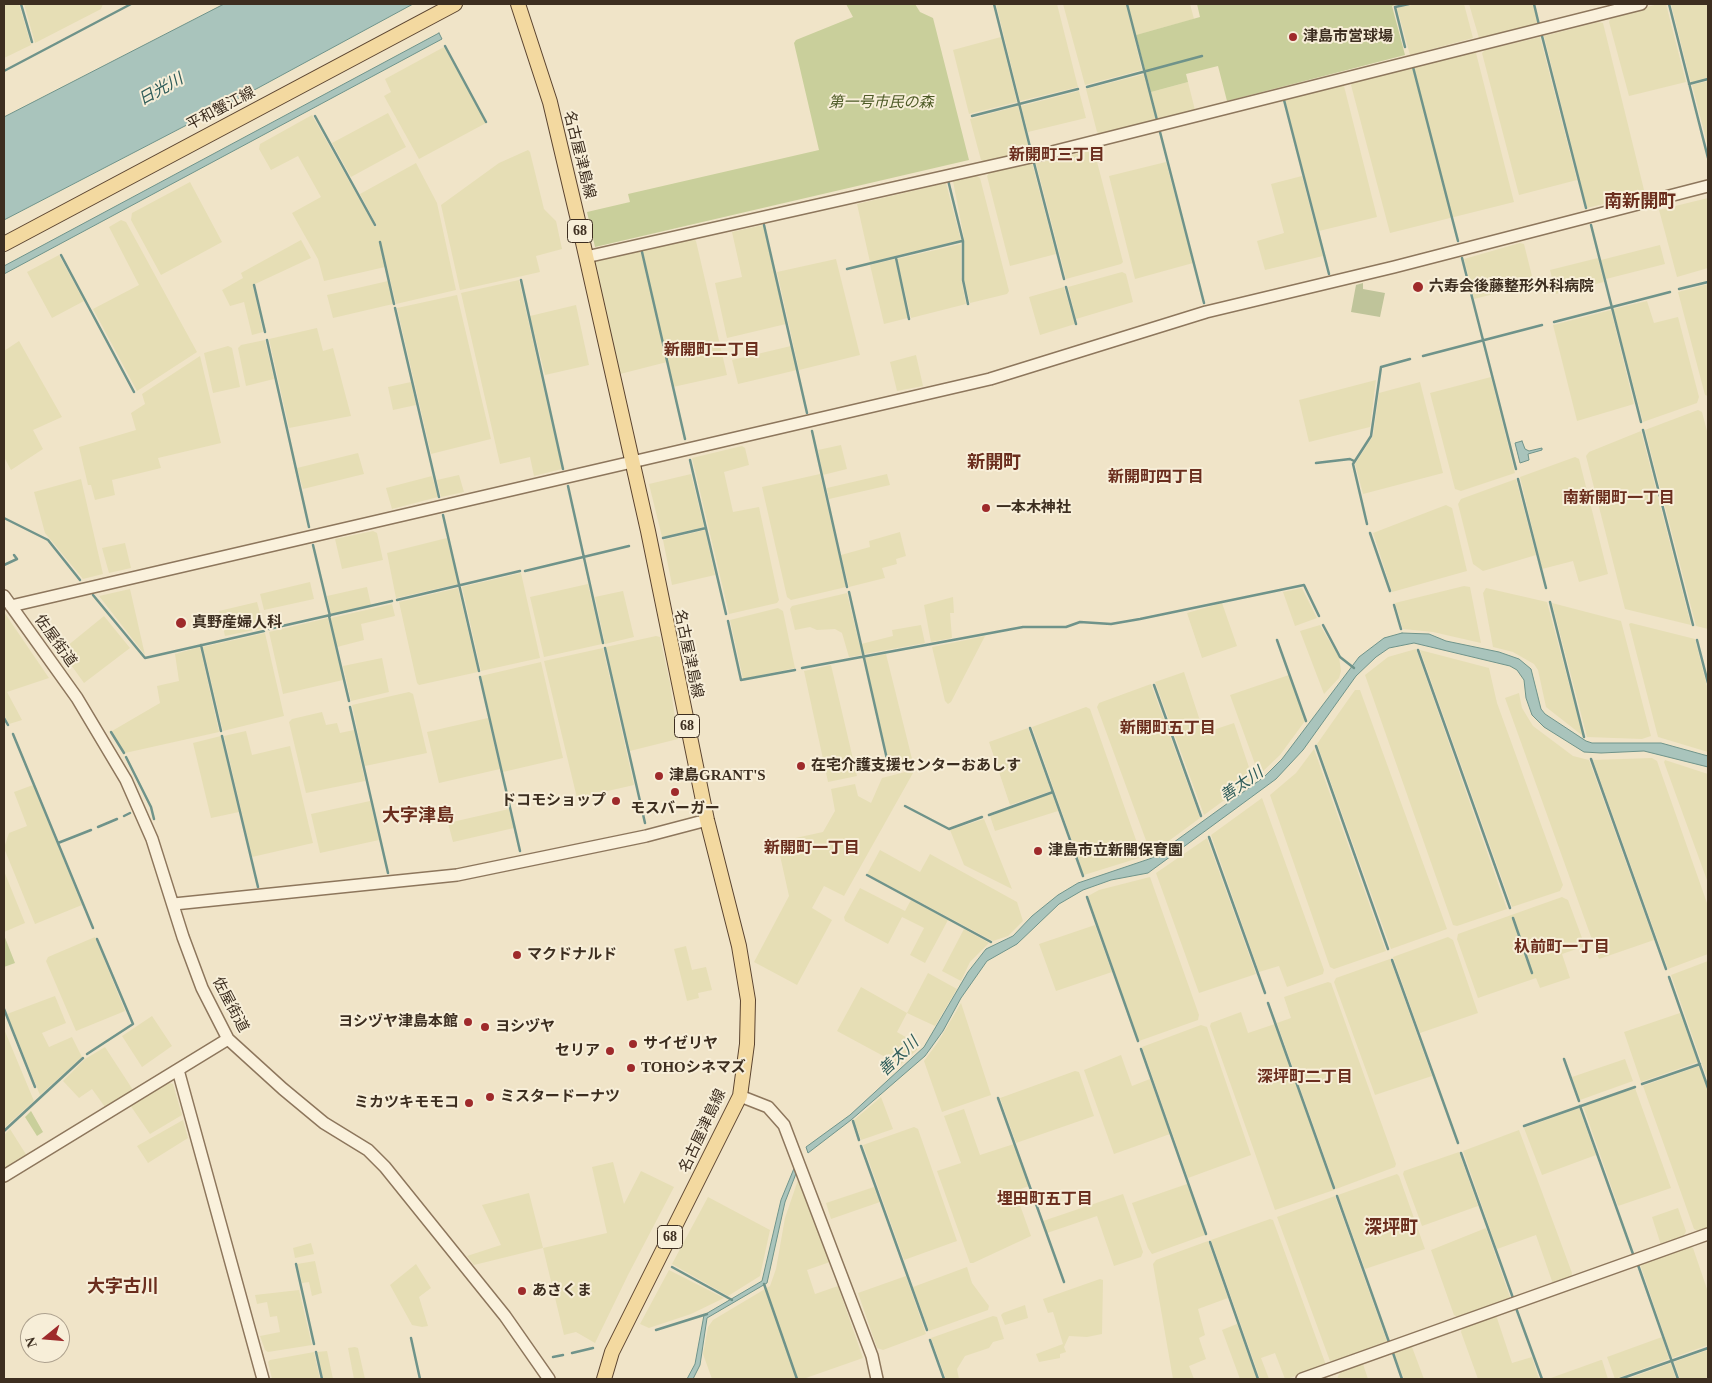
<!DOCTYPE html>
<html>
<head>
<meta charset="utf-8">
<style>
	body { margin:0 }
	#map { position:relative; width:1712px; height:1383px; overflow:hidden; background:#f0e4c8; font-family:"Times New Roman",serif }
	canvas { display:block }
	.frame { position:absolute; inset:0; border:5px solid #3d2e20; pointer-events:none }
	.north { position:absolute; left:20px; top:1313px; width:50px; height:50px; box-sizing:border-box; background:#f7eed8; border:1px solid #ada18e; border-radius:50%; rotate:253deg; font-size:14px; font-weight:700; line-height:20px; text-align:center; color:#3d2e20 }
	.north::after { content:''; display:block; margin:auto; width:18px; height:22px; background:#9e2a2b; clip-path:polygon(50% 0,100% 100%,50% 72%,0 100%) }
</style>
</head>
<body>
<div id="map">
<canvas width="1712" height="1383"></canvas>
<div class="frame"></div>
<div class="north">N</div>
</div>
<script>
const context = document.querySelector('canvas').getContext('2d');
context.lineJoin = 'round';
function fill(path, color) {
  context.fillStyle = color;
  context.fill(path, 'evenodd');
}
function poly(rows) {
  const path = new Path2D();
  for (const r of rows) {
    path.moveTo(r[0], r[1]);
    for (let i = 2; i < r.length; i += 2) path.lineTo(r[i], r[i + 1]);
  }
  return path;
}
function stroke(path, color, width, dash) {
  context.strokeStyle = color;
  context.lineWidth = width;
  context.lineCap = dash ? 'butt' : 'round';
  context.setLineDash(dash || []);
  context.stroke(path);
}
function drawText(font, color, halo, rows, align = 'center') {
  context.font = font + ' "Times New Roman","Noto Sans JP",serif';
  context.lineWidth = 4;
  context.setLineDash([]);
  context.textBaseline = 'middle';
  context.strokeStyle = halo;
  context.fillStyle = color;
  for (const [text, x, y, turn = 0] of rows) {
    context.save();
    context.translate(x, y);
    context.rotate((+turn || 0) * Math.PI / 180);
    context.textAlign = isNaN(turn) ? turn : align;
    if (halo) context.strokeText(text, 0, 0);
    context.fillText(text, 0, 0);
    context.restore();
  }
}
fill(poly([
	[4,4,19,4,31,45,4,58],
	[24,4,103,4,101,9,35,43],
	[996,4,1057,4,1078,87,1020,101],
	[1063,4,1126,4,1142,70,1085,85],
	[1128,4,1190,4,1194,19,1136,35],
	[1416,4,1464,4,1473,38,1410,55,1397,8],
	[1469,4,1533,4,1538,24,1479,38],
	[1658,4,1666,4,1686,82,1629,96,1609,22,1611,17],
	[1671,4,1708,4,1708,78,1691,83],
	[1598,22,1603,23,1645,194,1587,208,1544,36],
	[1001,37,1017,102,969,114,953,50],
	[1540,37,1577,180,1519,195,1482,53,1485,50],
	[444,47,486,123,419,159,384,96,391,92,385,79],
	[1473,52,1476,53,1514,202,1390,233,1351,85,1352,82],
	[1145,74,1156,120,1100,134,1097,132,1086,89],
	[1708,81,1708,143,1707,143,1692,85],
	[1188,82,1195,110,1158,119,1151,92],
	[1341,84,1344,86,1377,217,1319,231,1285,100],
	[1079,91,1086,118,1028,132,1021,106],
	[1018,106,1030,151,985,162,981,160,970,119],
	[388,113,406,147,351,177,332,143],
	[312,115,375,227,377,226,360,194,416,163,437,203,456,290,396,304,381,242,379,242,385,267,324,281,318,259,292,213,321,197,298,156,271,170,259,149,260,144],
	[528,150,530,152,544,209,556,221,562,249,536,256,540,272,460,290,441,205,499,163],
	[1094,150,1123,262,1121,264,1066,279,1036,163],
	[1166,162,1193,263,1135,279,1109,176],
	[1032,163,1056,254,1010,266,987,176,989,173],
	[976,175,980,178,1009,291,1007,294,970,303,964,280,964,238,953,181],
	[1302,176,1323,256,1265,270,1257,241,1284,233,1271,184],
	[190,182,222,242,161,275,131,220,132,213],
	[946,183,961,240,870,262,857,204],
	[1708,198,1708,268,1677,277,1659,210],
	[121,220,126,222,197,352,137,391,93,309,139,285,109,227],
	[763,225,786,324,727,338,715,283,742,277,732,232],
	[691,237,696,241,727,375,673,387,667,362,620,374,594,264,597,259],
	[301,240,311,258,253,285,263,332,252,335,244,302,230,306,222,290,243,278,241,273],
	[1520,243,1524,244,1534,284,1474,299,1464,259],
	[961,244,961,278,966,304,911,318,897,259],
	[1660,245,1665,264,1606,279,1601,260],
	[59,255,84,301,52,318,27,272],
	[1598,258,1604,282,1556,294,1550,270],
	[836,259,860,355,799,370,777,272],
	[895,259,908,318,884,324,870,265],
	[1122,272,1126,274,1133,302,1076,319,1068,287],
	[519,280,562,469,534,476,530,457,500,464,461,293],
	[388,281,393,304,333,318,327,295],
	[1708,284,1708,396,1705,395,1678,292],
	[1064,287,1075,324,1040,335,1029,297],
	[457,295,491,439,431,454,397,308],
	[1647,301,1654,323,1678,317,1699,397,1697,403,1643,422,1613,309],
	[576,305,589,365,545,375,530,316],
	[1611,310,1634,404,1577,421,1553,325],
	[317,328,323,351,333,348,351,416,289,428,269,339],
	[265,340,274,379,246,386,238,348,241,345],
	[19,341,62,417,33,430,43,449,11,470,4,457,4,351],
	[228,346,232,348,240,387,213,393,204,353],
	[791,346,797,370,738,384,732,360],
	[916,355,923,386,897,391,890,362],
	[200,356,221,443,158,458,161,468,112,480,115,495,95,500,91,485,88,485,79,447,136,430,131,413,145,404,142,394],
	[1491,377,1515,473,1461,491,1455,489,1430,393],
	[1376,380,1370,427,1309,442,1299,400],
	[411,382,416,405,393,410,388,387],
	[1420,382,1443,473,1363,494,1355,464,1373,436,1379,393],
	[1698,410,1702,412,1708,435,1708,629,1696,626,1645,430],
	[1641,431,1691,625,1625,609,1586,456,1589,452],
	[841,445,847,469,823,475,818,450],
	[742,446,745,448,749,465,724,472,733,512,759,507,779,600,777,603,729,614,692,458],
	[358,453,364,474,303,489,297,468],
	[1575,457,1579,459,1608,574,1579,582,1573,561,1542,569,1520,477],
	[691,474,704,527,662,537,649,484],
	[820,474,846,587,791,600,787,597,762,487],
	[887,474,890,485,829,499,827,488],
	[459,475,464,492,441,497,437,480],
	[432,476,438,497,392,509,386,488],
	[81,479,103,574,83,579,45,533,34,492],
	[1516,479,1536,555,1483,571,1473,564,1458,504,1461,499],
	[1446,505,1452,508,1467,571,1392,592,1373,533],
	[705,530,715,575,672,585,663,540],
	[373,531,377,533,383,560,342,569,335,539],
	[900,532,906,556,896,559,897,564,882,568,885,578,849,587,841,555,870,547,869,541],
	[447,538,458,584,396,598,387,553],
	[125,543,131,568,109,573,102,548],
	[521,573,540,658,481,671,462,587],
	[310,582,314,599,264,610,260,594],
	[588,584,602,644,544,657,530,597],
	[1464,586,1470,587,1481,643,1433,632,1403,629,1395,603],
	[367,587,371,605,331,614,327,596],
	[458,588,478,672,419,685,417,683,399,602],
	[1302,588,1317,618,1295,626,1283,592],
	[1486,588,1547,602,1583,736,1546,707,1538,670,1534,664,1513,652,1493,647,1483,593],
	[130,589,145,655,99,596],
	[623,591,634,637,605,644,595,597],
	[847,593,862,655,849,657,842,633,835,629,817,630,810,627,795,630,790,609,792,606],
	[953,597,954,613,950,613,952,638,931,642,924,605],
	[257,602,264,628,225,636,219,611],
	[1222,603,1237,646,1202,658,1187,613],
	[1552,603,1621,621,1651,736,1642,739,1587,737],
	[392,604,395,616,361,624,364,640,337,647,331,618],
	[778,608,783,611,795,668,743,679,730,620],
	[4,612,49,678,7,692,22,720,9,724,4,715],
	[104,616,130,648,84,683,61,651],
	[328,618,343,680,283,694,269,632],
	[1631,623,1695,639,1708,690,1708,752,1658,737,1629,624],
	[921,625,925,643,864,654,861,644,893,636,892,630],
	[1320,625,1339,657,1341,671,1339,678,1324,694,1300,631],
	[265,633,284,716,223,731,203,647],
	[656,636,660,637,670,683,678,739,630,751,606,647],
	[985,636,951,702,948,704,945,701,932,647],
	[200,647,219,732,125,753,112,731,160,703,157,686,179,681,175,654],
	[603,648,634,785,577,798,544,661],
	[1416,649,1507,909,1457,926,1453,925,1365,675,1388,657],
	[1420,650,1489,668,1497,703,1563,885,1560,891,1512,907],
	[886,654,913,763,890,768,865,658],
	[382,658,389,692,351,701,343,666],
	[541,662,563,758,503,772,481,676],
	[831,665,857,776,828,782,804,671],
	[1184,672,1204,733,1234,723,1253,779,1204,815,1155,682],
	[1289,675,1305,721,1280,755,1259,775,1230,695],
	[1151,684,1200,818,1151,854,1097,707,1099,703],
	[1355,690,1360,690,1447,929,1391,949,1317,744],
	[409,692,413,694,427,753,365,766,352,705],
	[1519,693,1522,708,1533,726,1573,756,1589,760,1654,940,1599,959,1505,698],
	[1086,707,1090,709,1142,857,1084,875,1032,727],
	[322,712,326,725,337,723,340,733,354,730,365,781,306,793,289,722,292,719],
	[488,718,500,769,439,783,427,732],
	[1028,728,1051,791,1010,805,989,742],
	[246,731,252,755,290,746,313,843,252,857,224,736],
	[221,736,239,812,211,818,193,743],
	[1314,749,1386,951,1334,969,1330,967,1270,795,1296,773],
	[1652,758,1657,761,1708,906,1708,954,1668,969,1593,760],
	[1665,760,1708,774,1708,883,1664,762],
	[909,771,913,773,844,896,824,886,812,908,832,920,797,985,754,962,789,896,777,842,823,832,835,811,831,789,855,784,858,796,871,803,882,778],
	[33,785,82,905,35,924,4,848,9,833,27,826,14,792],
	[1052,793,1058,811,995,831,990,816],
	[1262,798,1324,970,1323,974,1287,987,1279,966,1259,972,1211,835],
	[370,801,379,840,320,853,311,814],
	[509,809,514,828,453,842,448,823],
	[984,819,1012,889,964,865,950,830],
	[1207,838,1256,974,1199,993,1156,873],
	[880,850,920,872,930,854,1017,902,1023,921,1008,936,993,941,867,874],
	[4,871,25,923,4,932],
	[1150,877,1199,1015,1198,1020,1139,1041,1088,896,1099,890],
	[860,888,905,911,911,900,948,920,925,963,910,955,924,928,902,917,888,944,845,921,844,917],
	[1562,897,1568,900,1585,946,1562,954,1570,978,1540,988,1536,978,1478,998,1457,939,1458,934],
	[1095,925,1112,972,1056,991,1039,944],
	[964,929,989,943,970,962,961,981,942,971],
	[95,937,125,1011,76,1031,46,961,48,957],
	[1448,937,1453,940,1478,1013,1420,1033,1393,957],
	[686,946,692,970,706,967,712,990,698,993,699,998,687,1001,674,949],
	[1390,959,1432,1076,1375,1095,1334,982,1336,978],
	[1708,961,1708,1081,1671,975],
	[928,973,957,989,935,1026,907,1013,897,1032,921,1046,900,1065,837,1031,861,987,907,1013],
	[1328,982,1331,983,1396,1164,1395,1167,1336,1189,1277,1023,1291,1018,1284,997],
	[55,996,66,1023,42,1033,49,1047,72,1037,82,1057,40,1095,7,1014],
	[961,1003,991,1095,942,1112,924,1061,938,1042],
	[1241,1012,1248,1033,1275,1024,1334,1190,1275,1210,1210,1026,1211,1023],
	[1680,1013,1698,1062,1641,1082,1624,1032],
	[152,1016,172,1046,142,1067,122,1036],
	[1201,1025,1207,1027,1251,1155,1188,1178,1142,1047],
	[4,1029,34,1101,4,1128],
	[105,1047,133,1090,105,1107,92,1089,79,1098,63,1081,85,1059],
	[1121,1055,1132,1086,1150,1079,1170,1134,1114,1154,1084,1070],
	[1625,1059,1633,1081,1580,1100,1572,1077],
	[1699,1066,1708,1092,1708,1229,1700,1232,1694,1229,1643,1086],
	[1075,1071,1079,1072,1094,1116,1016,1143,1000,1098],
	[166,1082,173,1084,182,1115,150,1134,130,1105],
	[1635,1088,1671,1188,1618,1206,1583,1106],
	[881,1097,893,1129,861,1140,854,1120],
	[1579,1108,1596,1155,1542,1175,1524,1128],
	[964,1109,980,1155,1014,1144,1029,1186,1015,1191,1031,1236,973,1263,970,1263,937,1171,961,1163,944,1116],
	[183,1120,188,1138,148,1163,137,1146],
	[914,1127,918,1129,957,1241,904,1260,863,1145],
	[10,1129,27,1156,4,1170,4,1135],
	[1519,1130,1572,1273,1571,1278,1553,1284,1536,1235,1497,1249,1463,1151],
	[1459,1152,1478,1206,1422,1226,1403,1174,1404,1171],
	[613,1162,624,1204,641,1171,674,1187,628,1275,595,1343,576,1332,564,1335,543,1248,474,1265,467,1256,501,1245,482,1205,529,1193,543,1248,607,1233,592,1167],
	[1397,1174,1399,1176,1425,1249,1365,1269,1338,1195],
	[799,1177,830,1262,807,1270,815,1294,838,1286,863,1358,803,1379,712,1379,703,1354,708,1327,713,1320,770,1286,776,1269,785,1218],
	[1187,1184,1205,1235,1152,1254,1148,1248,1132,1203],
	[874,1187,880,1202,831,1219,826,1203],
	[1123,1194,1143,1252,1141,1257,1114,1266,1097,1216,1047,1233,1043,1221],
	[1335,1196,1388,1344,1335,1362,1330,1361,1277,1217],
	[708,1197,770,1230,760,1276,728,1296,672,1264],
	[1678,1208,1686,1231,1683,1238,1661,1245,1652,1217],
	[1270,1219,1273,1220,1326,1365,1287,1379,1285,1379,1275,1353,1261,1358,1269,1379,1260,1379,1211,1240],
	[1486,1228,1511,1300,1459,1318,1454,1315,1431,1250],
	[1208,1241,1228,1298,1198,1309,1205,1335,1199,1338,1206,1359,1189,1366,1194,1379,1173,1379,1153,1264,1156,1260],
	[311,1243,314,1254,295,1258,293,1248],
	[1689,1246,1693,1248,1708,1292,1708,1345,1672,1358,1640,1264],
	[315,1261,322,1293,312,1296,309,1282,302,1283,297,1264],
	[416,1264,431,1288,419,1297,428,1326,422,1327,412,1325,390,1285],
	[967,1267,972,1283,989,1306,988,1310,929,1331,913,1287],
	[669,1270,724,1298,691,1314,649,1328,640,1324],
	[906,1276,926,1334,883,1350,877,1348,858,1293],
	[1100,1279,1103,1280,1102,1334,1087,1337,1069,1336,1064,1347,1066,1352,1060,1354,1060,1358,1039,1362,1036,1354,1063,1344,1053,1312,1048,1313,1043,1299],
	[299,1290,312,1345,268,1352,265,1350,260,1336,280,1332,277,1316,270,1317,267,1302,257,1304,255,1295],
	[1025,1305,1028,1318,1005,1325,1001,1315,1003,1313],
	[1496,1315,1512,1363,1532,1357,1539,1379,1478,1379,1461,1332,1463,1326],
	[993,1316,997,1317,1004,1339,993,1342,989,1348,965,1356,957,1369,959,1379,946,1379,931,1338],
	[1237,1324,1257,1379,1240,1379,1222,1330],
	[1662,1337,1669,1359,1615,1379,1607,1357],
	[355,1347,358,1348,365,1379,354,1379,348,1348],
	[1412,1347,1424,1379,1404,1379,1394,1353],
	[1708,1350,1708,1379,1680,1379,1674,1362],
	[327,1351,333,1379,323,1379,317,1352],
	[314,1352,320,1379,272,1379,268,1362,270,1360],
	[1602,1360,1608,1379,1548,1379,1601,1360],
	[1671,1363,1676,1379,1627,1379],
	[1363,1364,1368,1379,1337,1379,1340,1372]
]), '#e6deb5');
fill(poly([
	[846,4,915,4,920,12,933,18,969,160,595,247,587,212,630,202,628,194,819,150,794,43,796,40,853,17],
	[1197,4,1399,4,1392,6,1405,55,1227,101,1218,66,1186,74,1188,82,1151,92,1136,35,1200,17],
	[4,935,15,963,4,967],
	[31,1111,43,1132,37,1136,25,1117]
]), '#c9cf9b');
fill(poly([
	[1363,283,1363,289,1385,293,1380,317,1351,312,1356,285]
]), '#bfc49a');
const water = poly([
	[224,4,413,4,258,88,4,220,4,117,224,4],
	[439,33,442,39,4,274,4,266,439,33],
	[1522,441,1525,449,1529,451,1542,448,1542,450,1528,454,1529,460,1520,463,1515,443,1522,441],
	[1402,633,1429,634,1446,641,1499,652,1519,659,1531,669,1541,709,1545,714,1586,741,1592,743,1661,743,1708,756,1708,767,1644,751,1601,753,1584,752,1544,727,1532,715,1526,698,1524,680,1517,670,1510,666,1414,643,1389,648,1376,657,1356,676,1303,750,1276,779,1148,873,1111,880,1083,890,1059,904,1017,944,987,961,961,998,943,1031,925,1056,851,1120,808,1153,806,1147,850,1115,924,1047,968,972,986,949,1013,936,1032,916,1058,895,1078,883,1152,858,1264,777,1282,759,1359,657,1384,638,1402,633],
	[795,1166,797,1171,785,1202,767,1283,707,1318,700,1365,693,1379,687,1379,695,1364,704,1315,762,1281,781,1200,795,1166]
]);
fill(water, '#a9c4bc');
stroke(water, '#6f938a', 1);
stroke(poly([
	[21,4,32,42],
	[994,4,1031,151],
	[1127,4,1157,120],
	[1534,4,1539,25],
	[1669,4,1708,158],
	[1542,36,1586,208],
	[445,46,486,122],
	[1405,47,1395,7,1409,4],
	[1413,67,1458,241],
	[4,71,131,4],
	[1689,84,1708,79],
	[1087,87,1202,56],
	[1284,100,1329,274],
	[315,116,375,225],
	[972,116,1078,89],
	[1160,132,1204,303],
	[1034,163,1064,279],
	[948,180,963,241,963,280,968,304],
	[764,225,807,413],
	[1591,225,1641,422],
	[380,242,394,304],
	[642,252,685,439],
	[61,255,134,392],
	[896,258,909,319],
	[1462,258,1516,469],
	[847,269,962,241],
	[521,280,563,469],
	[254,285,265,332],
	[1066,287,1076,324],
	[1679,289,1708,282],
	[395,308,439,497],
	[1554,322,1670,292],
	[267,340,309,527],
	[1423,356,1542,325],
	[1643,430,1693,625],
	[812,431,847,587],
	[690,460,726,614],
	[1316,463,1350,459,1354,461],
	[1518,479,1546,588],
	[568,486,603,643],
	[443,515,479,671],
	[4,518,48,540,80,580],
	[1367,524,1353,464,1371,436,1381,367,1410,359],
	[1370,533,1390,591],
	[663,538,706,528],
	[313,545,330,616],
	[4,565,17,559,14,555],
	[525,571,629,546],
	[849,592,889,768],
	[93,595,145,658,264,631],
	[397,600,520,571],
	[1550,602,1584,737],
	[1394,605,1401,629],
	[329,616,349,701],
	[728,621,741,680,795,670],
	[1323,625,1340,657,1354,668],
	[269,629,392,601],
	[1277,640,1306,721],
	[1697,640,1708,683],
	[201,645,221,731],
	[605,648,645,823],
	[1418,650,1510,908],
	[802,668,1023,627,1066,627,1080,622,1111,624,1140,619,1304,585,1319,616],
	[480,677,520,851],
	[1154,685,1201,816],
	[350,707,388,873],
	[4,718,8,725],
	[1030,728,1083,876],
	[111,732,124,753],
	[13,734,93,928],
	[222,736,258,887],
	[1316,746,1388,949],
	[126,757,151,807,154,819],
	[1591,759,1666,969],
	[905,806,949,829,982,817],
	[989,815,1053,792],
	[124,816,130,813],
	[98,827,117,819],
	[1209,837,1265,993],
	[58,843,91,830],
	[867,875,991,942],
	[1087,897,1138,1041],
	[1513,918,1532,973],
	[1392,960,1458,1143],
	[1669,977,1708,1088],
	[1268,1003,1334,1188],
	[4,1009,35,1087],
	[1141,1049,1206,1234],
	[87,1054,133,1024,97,939],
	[1564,1059,1579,1101],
	[1642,1084,1700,1064],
	[998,1098,1064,1282],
	[1580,1106,1633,1254],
	[853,1121,859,1140],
	[1524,1126,1635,1087],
	[4,1131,83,1058],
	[861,1146,927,1330],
	[1461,1153,1513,1298],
	[1337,1196,1389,1342],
	[1210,1242,1258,1379],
	[296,1264,314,1344],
	[1638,1265,1678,1379],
	[672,1267,732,1300],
	[764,1284,797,1379],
	[1516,1308,1542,1379],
	[656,1330,707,1314],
	[411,1338,420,1379],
	[930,1340,944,1379],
	[316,1352,322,1379],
	[572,1353,593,1348],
	[1393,1353,1402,1379],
	[553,1357,563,1355],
	[1620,1379,1708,1348]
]), '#6f938a', 2.5);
const minor = poly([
	[586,257,1040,155,1641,4],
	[4,596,77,698,126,780,152,839,183,937,202,988,228,1039,283,1089,324,1123,368,1150,385,1167,505,1316,549,1379],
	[11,606,990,379,1206,312,1394,267,1708,186],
	[174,904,457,875,646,836,707,820],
	[178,1070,263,1379],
	[740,1096,768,1107,784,1125,872,1356,877,1379],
	[4,1176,228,1039],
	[1302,1379,1708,1234]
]);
const major = poly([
	[518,4,550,102,577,216,648,531,707,820,739,946,748,1000,747,1044,740,1096,612,1352,604,1379],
	[4,244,455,4]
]);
stroke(minor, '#8d765c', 14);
stroke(major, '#5b4430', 16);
stroke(minor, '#faf1dc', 11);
stroke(major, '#f3d9a0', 14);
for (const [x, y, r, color] of [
	[1293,37,5,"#9e2a2b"],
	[1418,287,6,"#9e2a2b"],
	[986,508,5,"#9e2a2b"],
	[181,623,6,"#9e2a2b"],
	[801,766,5,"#9e2a2b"],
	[659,776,5,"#9e2a2b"],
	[675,792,5,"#9e2a2b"],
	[616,801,5,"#9e2a2b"],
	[1038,851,5,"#9e2a2b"],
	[517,955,5,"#9e2a2b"],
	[468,1022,5,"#9e2a2b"],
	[485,1027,5,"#9e2a2b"],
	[633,1044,5,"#9e2a2b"],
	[610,1051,5,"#9e2a2b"],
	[631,1068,5,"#9e2a2b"],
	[490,1097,5,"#9e2a2b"],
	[469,1103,5,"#9e2a2b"],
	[522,1291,5,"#9e2a2b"]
]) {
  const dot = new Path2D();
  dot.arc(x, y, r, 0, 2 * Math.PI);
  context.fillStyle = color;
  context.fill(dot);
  stroke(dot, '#f7eed8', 2);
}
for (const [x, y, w] of [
	[580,231,25],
	[687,726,25],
	[670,1237,25]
]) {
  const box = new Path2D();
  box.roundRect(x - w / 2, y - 11.5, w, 23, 4);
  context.fillStyle = '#f7eed8';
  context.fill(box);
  stroke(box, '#3d2e20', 1);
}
drawText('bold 14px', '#3d2e20', null, [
	["68",580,231],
	["68",687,726],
	["68",670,1237]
]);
drawText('bold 15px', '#3d2e20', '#f7eed8', [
	["津島市営球場",1303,37],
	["六寿会後藤整形外科病院",1429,287],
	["一本木神社",996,508],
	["真野産婦人科",192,623],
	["在宅介護支援センターおあしす",811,766],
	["津島GRANT'S",669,776],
	["ドコモショップ",606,801,"right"],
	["モスバーガー",675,809,"center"],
	["津島市立新開保育園",1048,851],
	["マクドナルド",527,955],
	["ヨシヅヤ津島本館",458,1022,"right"],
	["ヨシヅヤ",495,1027],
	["サイゼリヤ",643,1044],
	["セリア",600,1051,"right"],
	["TOHOシネマズ",641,1068],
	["ミスタードーナツ",500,1097],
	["ミカツキモモコ",459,1103,"right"],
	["あさくま",532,1291]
], 'left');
drawText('italic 15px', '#4d5a26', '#f7eed8', [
	["第一号市民の森",881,103]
]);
drawText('15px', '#3d2e20', '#f7eed8', [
	["平和蟹江線",221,109,-28],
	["名古屋津島線",579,155,76],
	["佐屋街道",55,641,54],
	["名古屋津島線",688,654,78],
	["佐屋街道",230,1005,62],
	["名古屋津島線",703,1131,-65]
]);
drawText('italic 16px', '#2f5d5a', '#f7eed8', [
	["日光川",161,90,-29],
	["善太川",1242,785,-35],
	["善太川",899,1057,-44]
]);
drawText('bold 16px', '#6b2e1e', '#f7eed8', [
	["新開町三丁目",1057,156],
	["新開町二丁目",712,351],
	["新開町四丁目",1156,478],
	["南新開町一丁目",1619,499],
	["新開町五丁目",1168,729],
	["新開町一丁目",812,849],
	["杁前町一丁目",1562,948],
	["深坪町二丁目",1305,1078],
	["埋田町五丁目",1045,1200]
]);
drawText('bold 18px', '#6b2e1e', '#f7eed8', [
	["南新開町",1640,202],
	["新開町",994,463],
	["大字津島",418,816],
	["深坪町",1391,1228],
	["大字古川",123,1287]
]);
</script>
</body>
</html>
